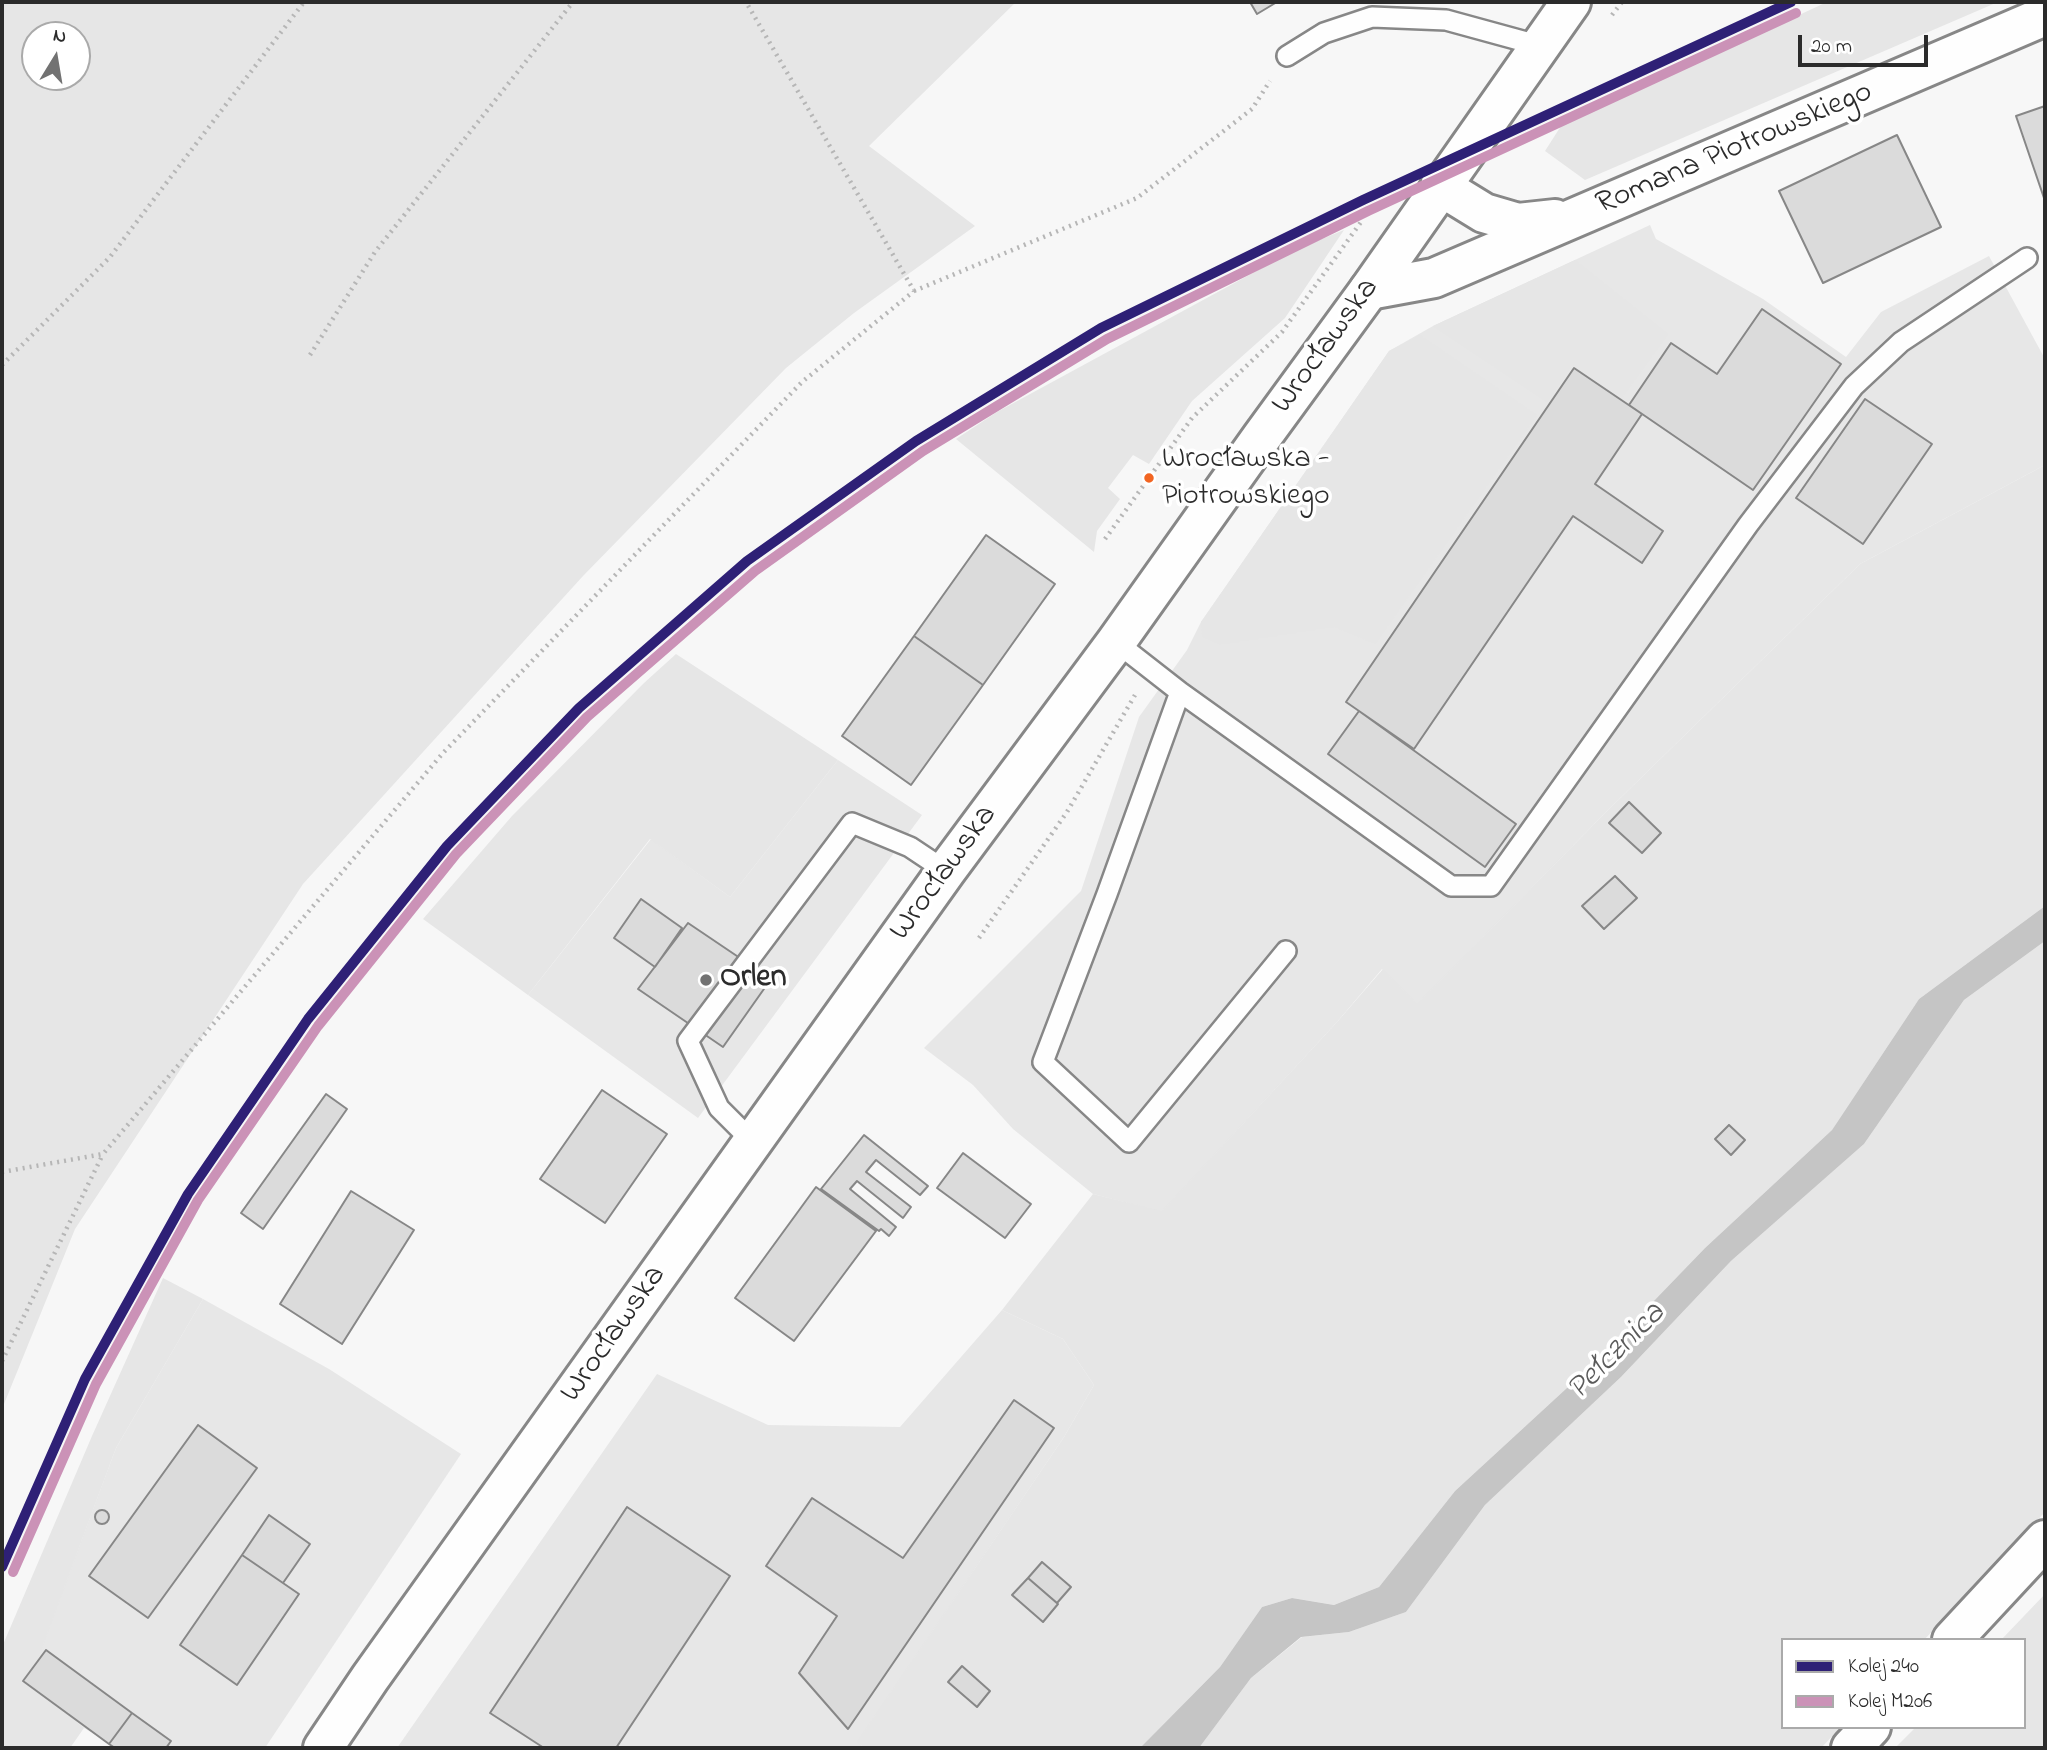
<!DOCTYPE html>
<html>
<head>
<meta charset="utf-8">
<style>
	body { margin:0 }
	#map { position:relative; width:2047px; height:1750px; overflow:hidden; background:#f7f7f7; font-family:"Indie Flower",sans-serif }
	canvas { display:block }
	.frame { position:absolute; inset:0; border:4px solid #2b2b2b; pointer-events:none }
	.legend { position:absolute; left:1781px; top:1638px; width:245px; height:91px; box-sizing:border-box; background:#fff; border:2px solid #aaa; margin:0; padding:9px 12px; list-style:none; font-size:21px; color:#2b2b2b }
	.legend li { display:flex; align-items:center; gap:14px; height:35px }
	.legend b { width:35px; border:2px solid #aaa }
	.north { position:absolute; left:21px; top:21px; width:70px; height:70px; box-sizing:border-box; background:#fff; border:2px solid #aaa; border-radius:50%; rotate:11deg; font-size:19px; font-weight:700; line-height:28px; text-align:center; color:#2b2b2b }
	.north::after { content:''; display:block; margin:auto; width:24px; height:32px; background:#727272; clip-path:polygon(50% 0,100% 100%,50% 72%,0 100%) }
	.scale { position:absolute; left:1798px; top:35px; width:130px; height:32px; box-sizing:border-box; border:4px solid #2b2b2b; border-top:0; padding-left:9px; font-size:21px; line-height:24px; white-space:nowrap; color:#2b2b2b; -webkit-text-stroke:5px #fff; paint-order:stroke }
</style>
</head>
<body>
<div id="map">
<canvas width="2047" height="1750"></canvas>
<div class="frame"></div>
<ul class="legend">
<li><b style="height:9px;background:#2e2076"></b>Kolej 240</li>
<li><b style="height:9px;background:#cb92b7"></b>Kolej M206</li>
</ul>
<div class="north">N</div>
<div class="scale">20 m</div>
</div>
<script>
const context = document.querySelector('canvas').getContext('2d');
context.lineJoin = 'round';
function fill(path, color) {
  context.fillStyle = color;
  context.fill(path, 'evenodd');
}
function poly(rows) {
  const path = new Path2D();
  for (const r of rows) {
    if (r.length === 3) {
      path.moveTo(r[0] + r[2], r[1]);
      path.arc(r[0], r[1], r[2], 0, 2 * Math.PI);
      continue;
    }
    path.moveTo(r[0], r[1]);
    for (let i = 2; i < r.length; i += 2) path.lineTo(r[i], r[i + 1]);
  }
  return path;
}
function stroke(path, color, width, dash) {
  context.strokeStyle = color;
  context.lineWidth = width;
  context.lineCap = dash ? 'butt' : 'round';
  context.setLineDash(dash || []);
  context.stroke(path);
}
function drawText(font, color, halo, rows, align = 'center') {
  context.font = font + ' "Indie Flower",sans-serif';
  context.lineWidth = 7;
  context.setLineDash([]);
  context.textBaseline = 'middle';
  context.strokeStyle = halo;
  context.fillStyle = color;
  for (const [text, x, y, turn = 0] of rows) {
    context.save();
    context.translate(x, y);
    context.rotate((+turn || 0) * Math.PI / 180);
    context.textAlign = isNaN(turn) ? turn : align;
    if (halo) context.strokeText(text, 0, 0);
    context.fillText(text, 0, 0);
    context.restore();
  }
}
fill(poly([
	[1650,225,1656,239,1763,299,1846,357,1881,312,1989,256,2045,359,2045,465,1860,564,1606,812,1417,1005,1382,969,1337,1022,1162,1212,1093,1194,1013,1129,973,1085,924,1048,1081,891,1139,717,1187,650,1201,622,1389,351,1433,326],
	[838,760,922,815,698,1118,528,995,651,839,730,897],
	[203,1299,329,1369,461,1454,265,1748,117,1748,84,1728,29,1680,116,1448],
	[1002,1310,1063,1339,1094,1385,1064,1437,858,1742,864,1748,397,1748,657,1374,768,1425,900,1427]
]), '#e7e7e7');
fill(poly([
	[2,2,1016,2,869,146,975,226,854,313,786,368,583,576,303,884,75,1229,2,1409],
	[77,35,77,77,35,77,35,35],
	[1827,2,1998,2,1585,180,1545,151,1561,126],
	[1344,230,1285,318,1192,401,1149,464,1133,455,1108,488,1120,499,1097,531,1094,552,956,439,997,412,1297,249],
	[1575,260,1668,334,1621,399,1572,366,1547,402,1433,326],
	[1420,335,1537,415,1375,644,1334,627,1220,645,1202,637,1201,622,1389,351],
	[2045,465,2045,906,1919,999,1832,1130,1705,1248,1593,1364,1455,1491,1379,1587,1334,1605,1292,1598,1262,1607,1220,1667,1140,1748,864,1748,857,1742,1064,1437,1094,1385,1063,1339,1002,1310,1093,1194,1162,1211,1337,1022,1383,969,1417,1004,1606,812,1860,564],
	[676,654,838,760,730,897,650,839,528,995,423,919,512,816,644,683],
	[2045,941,2045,1512,1924,1640,1783,1640,1783,1727,1841,1727,1821,1748,1199,1748,1251,1678,1302,1637,1349,1632,1406,1612,1485,1505,1621,1377,1731,1261,1864,1144,1964,1000],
	[163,1278,203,1299,116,1448,30,1680,84,1728,70,1748,2,1748,2,1647,92,1436],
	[2045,1594,2045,1748,1895,1748,1916,1727,2024,1727,2024,1640,2001,1640]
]), '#e6e6e6');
fill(poly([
	[2045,906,2045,941,1964,1000,1864,1144,1731,1261,1621,1377,1485,1505,1406,1612,1349,1632,1301,1637,1251,1678,1199,1748,1140,1748,1220,1667,1262,1607,1292,1598,1334,1605,1379,1587,1455,1491,1593,1364,1705,1248,1832,1130,1919,999]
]), '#c5c5c5');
const building = poly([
	[1250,2,1277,2,1257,14,1250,2],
	[2045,106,2045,201,2016,116,2045,106],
	[1897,135,1941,227,1823,283,1779,191,1897,135],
	[1762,309,1841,364,1753,490,1629,405,1671,343,1717,374,1762,309],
	[1574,368,1642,414,1595,484,1663,531,1642,563,1573,516,1414,749,1346,702,1574,368],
	[1865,399,1932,444,1863,544,1796,498,1865,399],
	[986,535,1055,584,983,685,914,636,986,535],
	[914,636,983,685,911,785,842,736,914,636],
	[1359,711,1516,824,1485,867,1328,754,1359,711],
	[1629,802,1661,833,1642,853,1609,823,1629,802],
	[1615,876,1637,898,1604,929,1582,906,1615,876],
	[641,899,682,928,655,967,614,938,641,899],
	[688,923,771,979,723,1047,638,989,688,923],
	[602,1090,667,1134,605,1223,540,1179,602,1090],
	[326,1094,347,1109,263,1229,241,1213,326,1094],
	[1729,1125,1745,1140,1731,1155,1715,1139,1729,1125],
	[864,1135,928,1186,920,1195,876,1160,866,1172,911,1207,903,1218,857,1181,850,1189,896,1227,889,1236,881,1229,879,1231,821,1189,864,1135],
	[963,1153,1031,1204,1005,1238,937,1188,963,1153],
	[816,1187,876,1231,794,1341,735,1298,816,1187],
	[351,1191,414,1230,342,1344,280,1304,351,1191],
	[1014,1400,1054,1428,848,1729,799,1673,837,1616,766,1566,812,1498,903,1558,1014,1400],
	[198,1425,257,1468,148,1618,89,1576,198,1425],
	[627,1507,730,1576,616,1748,544,1748,490,1713,627,1507],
	[102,1517,7],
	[269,1515,310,1544,283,1583,242,1555,269,1515],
	[242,1555,299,1594,237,1685,180,1645,242,1555],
	[1042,1562,1071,1587,1057,1603,1028,1578,1042,1562],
	[1028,1578,1058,1604,1043,1622,1012,1595,1028,1578],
	[46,1650,132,1713,109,1744,23,1681,46,1650],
	[962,1666,990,1691,977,1707,948,1682,962,1666],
	[132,1713,171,1741,166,1748,115,1748,109,1744,132,1713]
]);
fill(building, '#dbdbdb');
stroke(building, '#878787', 2);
const service = poly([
	[1287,56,1324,33,1372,17,1446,20,1541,46],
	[1116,642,1180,692,1451,886,1491,886,1748,525,1854,386,1901,342,2027,258],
	[1180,692,1107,894,1043,1062,1129,1142,1286,951],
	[752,1141,719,1108,688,1041,852,823,910,847,946,871]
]);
const minor = poly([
	[1952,1640,2045,1540],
	[1851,1748,1871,1727]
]);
const tertiary = poly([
	[1440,186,1484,213,1518,223,1555,219],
	[1369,290,1434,278,2045,16]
]);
const secondary = poly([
	[323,1748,370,1678,946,871,1116,642,1261,438,1369,290,1571,2]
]);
stroke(service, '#878787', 24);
stroke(minor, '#878787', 44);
stroke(tertiary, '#878787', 44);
stroke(secondary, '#878787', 44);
stroke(poly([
	[1612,15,1622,2],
	[914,291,1137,198,1252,109,1270,81],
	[310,355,375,252,573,2],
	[2,365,110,257,304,2],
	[1105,539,1192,418,1282,332,1361,222],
	[979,938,1067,812,1135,695],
	[2,1172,103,1154,443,753,802,382,914,291,746,2],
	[2,1361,103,1154]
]), '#b6b6b6', 4.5, [2, 5]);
stroke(service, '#fefefe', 19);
stroke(minor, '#fefefe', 38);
stroke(tertiary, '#fefefe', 38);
stroke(secondary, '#fefefe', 38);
stroke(poly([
	[2,1567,85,1379,188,1194,308,1019,447,846,579,708,747,561,916,441,1101,328,1363,200,1791,2]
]), '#2e2076', 10);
stroke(poly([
	[13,1572,96,1384,198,1200,318,1026,456,854,587,717,755,571,923,451,1107,339,1368,211,1796,13]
]), '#cb92b7', 10);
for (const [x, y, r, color] of [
	[1149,478,6,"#f26522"],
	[706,980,7,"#727272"]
]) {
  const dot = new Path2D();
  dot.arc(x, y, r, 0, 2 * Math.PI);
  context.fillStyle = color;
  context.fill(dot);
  stroke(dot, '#fff', 2.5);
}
drawText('30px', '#2b2b2b', '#fff', [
	["Wrocławska -",1162,461],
	["Piotrowskiego",1162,498]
], 'left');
drawText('32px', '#2b2b2b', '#fff', [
	["Romana Piotrowskiego",1735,150,-23],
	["Wrocławska",1327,347,-54],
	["Wrocławska",945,874,-54],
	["Wrocławska",615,1335,-55]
]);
drawText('bold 32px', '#2b2b2b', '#fff', [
	["Orlen",720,980]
], 'left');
drawText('italic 33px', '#5a5a5a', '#fff', [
	["Pełcznica",1618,1353,-45]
]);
</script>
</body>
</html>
